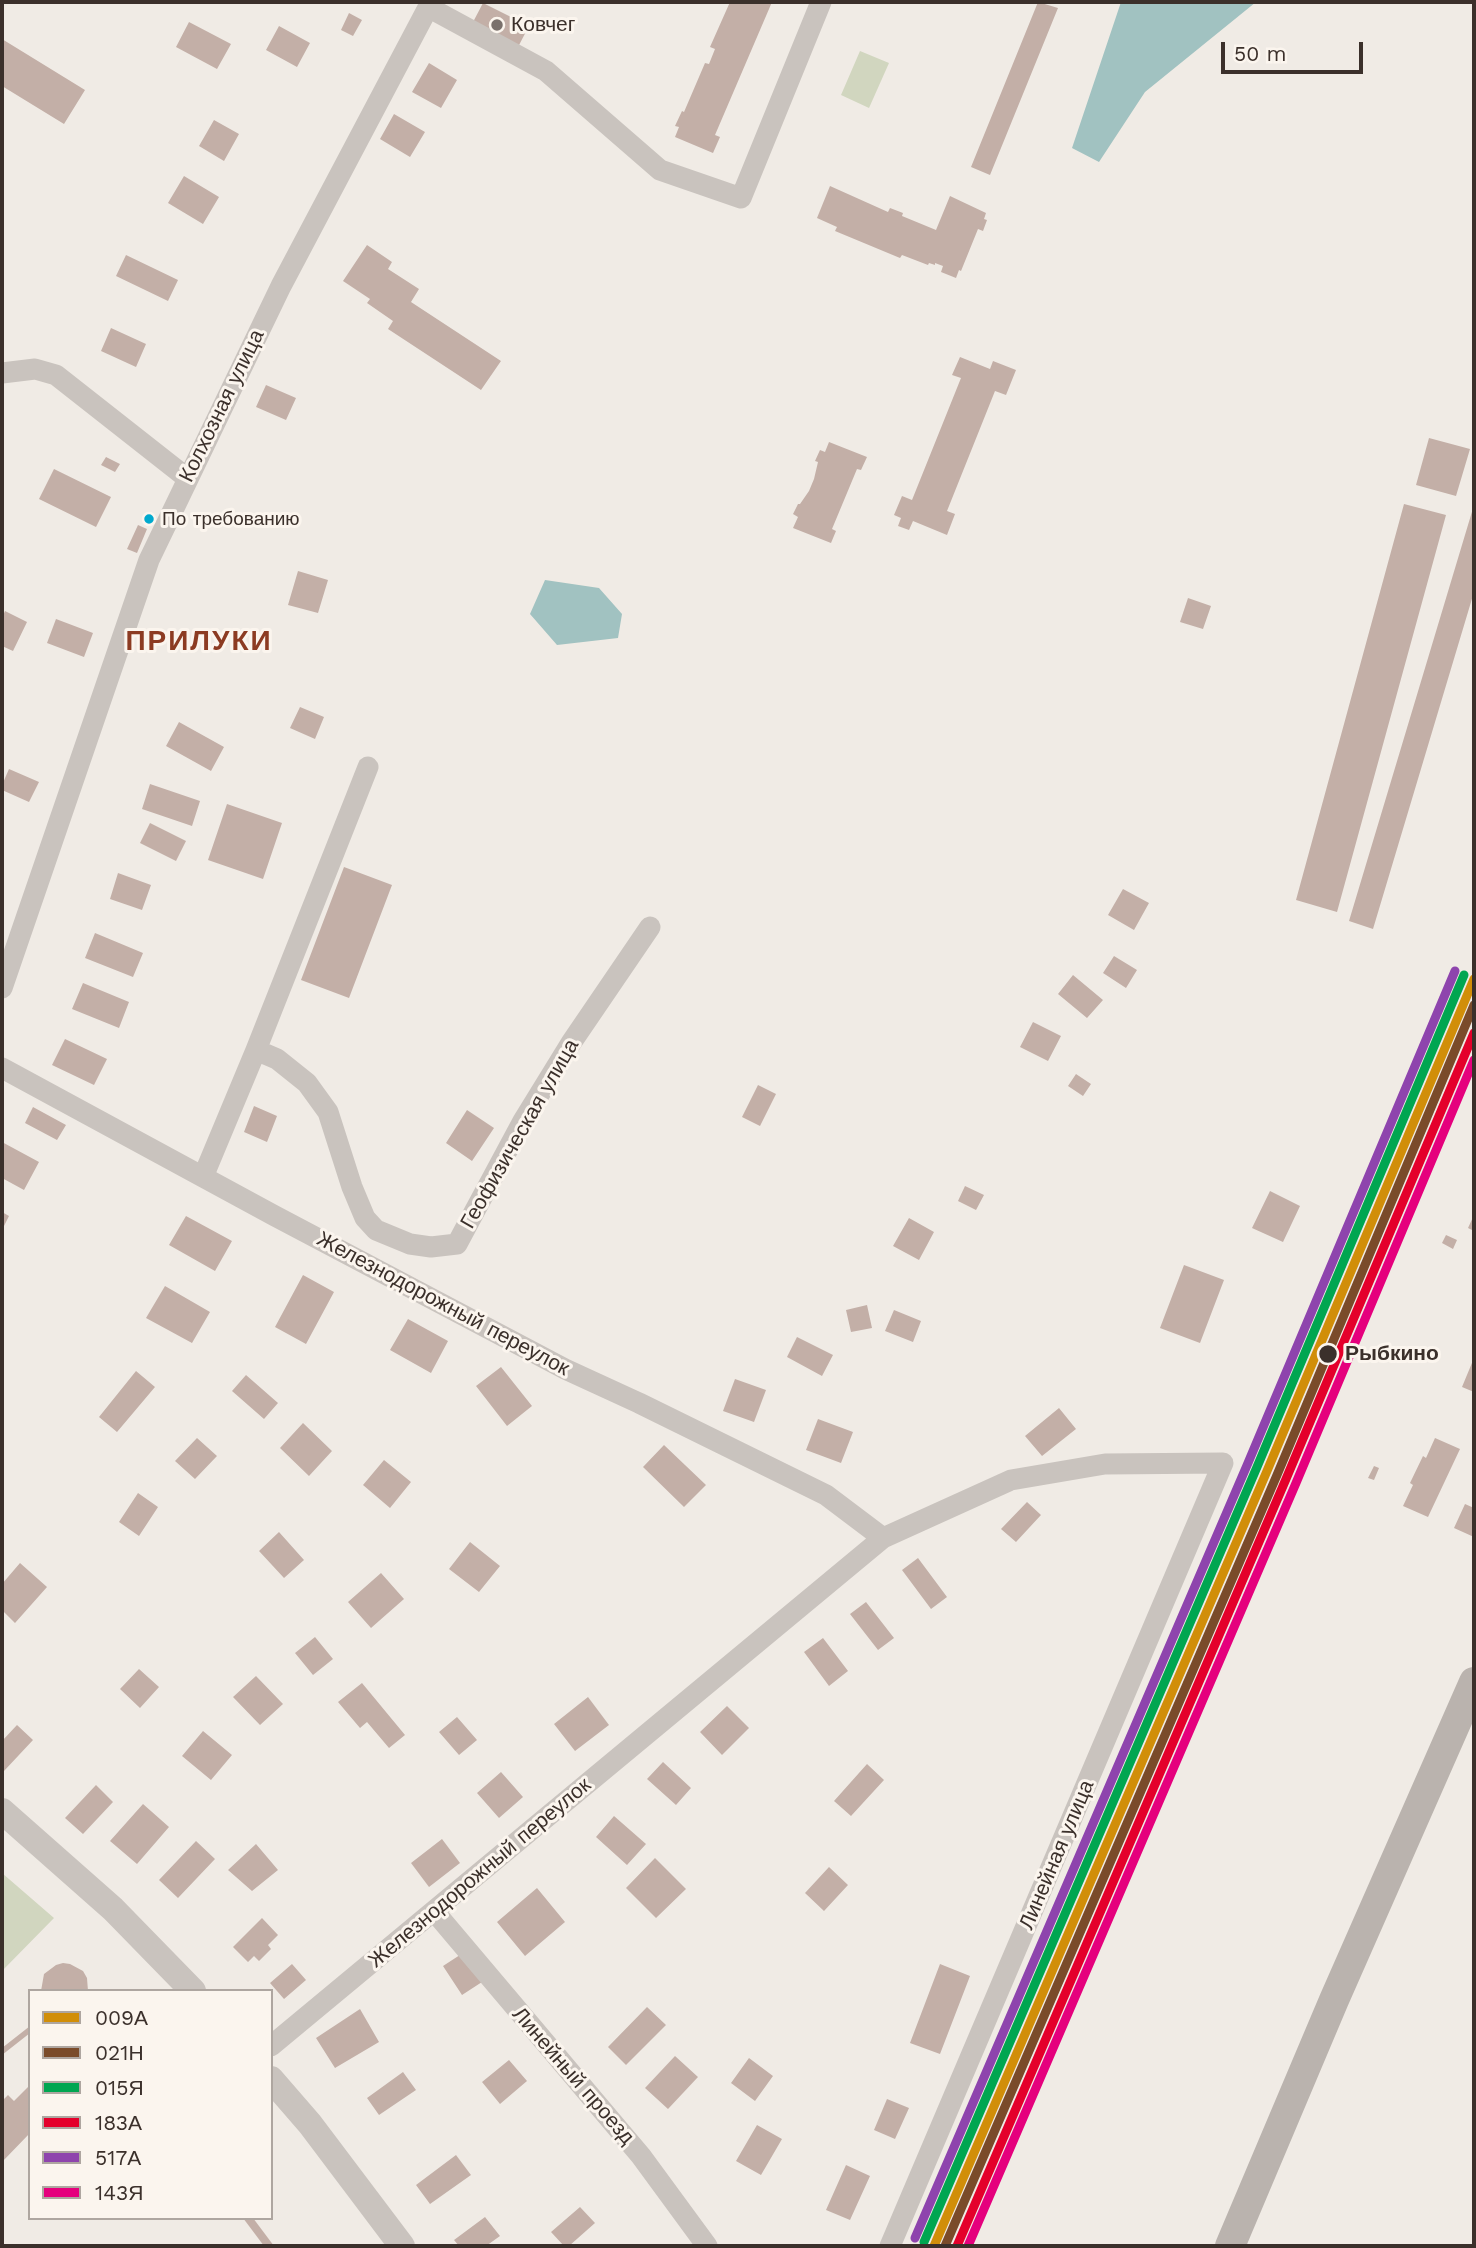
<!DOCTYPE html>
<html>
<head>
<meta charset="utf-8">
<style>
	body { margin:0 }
	#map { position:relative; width:1476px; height:2248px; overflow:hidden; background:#f0ebe5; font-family:"Work Sans",sans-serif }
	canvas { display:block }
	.frame { position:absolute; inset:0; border:4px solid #3b302b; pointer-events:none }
	.legend { position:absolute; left:28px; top:1989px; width:245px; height:231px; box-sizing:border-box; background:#fbf5ee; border:2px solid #aea6a0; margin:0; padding:9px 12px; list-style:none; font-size:21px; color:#3b302b }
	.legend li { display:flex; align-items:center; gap:14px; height:35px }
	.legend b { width:35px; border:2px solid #aea6a0 }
	.scale { position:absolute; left:1221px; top:42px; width:142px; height:32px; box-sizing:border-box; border:4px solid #3b302b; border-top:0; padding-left:9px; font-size:21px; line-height:24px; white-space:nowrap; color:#3b302b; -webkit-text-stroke:5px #fbf5ee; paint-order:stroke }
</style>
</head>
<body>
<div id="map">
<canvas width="1476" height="2248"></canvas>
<div class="frame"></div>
<ul class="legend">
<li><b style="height:9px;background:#d18e09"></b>009А</li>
<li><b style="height:9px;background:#7a4b2a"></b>021Н</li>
<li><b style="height:9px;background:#00a651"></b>015Я</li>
<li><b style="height:9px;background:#e4002b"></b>183А</li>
<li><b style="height:9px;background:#8e44ad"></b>517А</li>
<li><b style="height:9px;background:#e5007d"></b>143Я</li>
</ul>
<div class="scale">50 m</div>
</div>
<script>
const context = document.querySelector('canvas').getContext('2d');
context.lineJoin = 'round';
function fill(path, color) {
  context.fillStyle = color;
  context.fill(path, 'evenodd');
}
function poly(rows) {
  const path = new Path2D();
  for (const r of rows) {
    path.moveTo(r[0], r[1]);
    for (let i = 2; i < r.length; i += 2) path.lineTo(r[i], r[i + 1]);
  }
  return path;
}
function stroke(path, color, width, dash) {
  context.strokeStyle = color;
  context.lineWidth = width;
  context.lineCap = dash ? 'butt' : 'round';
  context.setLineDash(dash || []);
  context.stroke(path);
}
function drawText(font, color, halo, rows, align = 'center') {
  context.font = font + ' "Work Sans",sans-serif';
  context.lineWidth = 6;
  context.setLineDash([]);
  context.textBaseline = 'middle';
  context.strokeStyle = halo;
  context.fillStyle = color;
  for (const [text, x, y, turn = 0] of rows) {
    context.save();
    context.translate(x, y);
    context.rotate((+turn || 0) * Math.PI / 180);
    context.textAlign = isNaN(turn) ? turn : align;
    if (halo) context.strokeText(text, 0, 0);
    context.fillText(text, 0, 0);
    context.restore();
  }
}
fill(poly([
	[860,51,889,63,869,108,841,95],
	[2,1873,54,1918,2,1971]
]), '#d1d6bf');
fill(poly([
	[1121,2,1256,2,1145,92,1099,162,1072,148],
	[545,580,599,588,622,614,618,638,557,645,530,614]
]), '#a1c2c1');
fill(poly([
	[730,2,772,2,715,135,720,137,713,153,675,137,679,127,675,126,682,111,684,112,705,63,709,64,715,49,710,47],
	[1038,2,1058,8,990,175,971,167],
	[483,3,529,26,518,47,472,24],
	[349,13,362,20,353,36,341,30],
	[189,22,231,44,217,69,176,47],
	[279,26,310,43,297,67,266,50],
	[2,39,85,90,64,124,2,86],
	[429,63,457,80,441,108,412,92],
	[394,114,425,132,410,157,380,139],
	[214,120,239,134,224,161,199,146],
	[184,176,219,197,203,224,168,203],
	[830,186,888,212,890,208,903,213,902,216,936,230,950,196,986,213,984,219,987,220,983,231,978,229,961,271,959,270,956,278,941,272,943,266,935,263,935,265,929,263,928,265,902,255,900,258,835,231,837,227,817,218],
	[367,245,392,262,388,269,419,289,411,302,501,361,481,390,388,329,393,321,367,303,370,299,343,281],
	[126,255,178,280,168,301,116,276],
	[111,328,146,344,136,367,101,351],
	[960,357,990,369,993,361,1016,370,1006,395,995,391,947,511,955,514,947,535,913,521,909,530,898,526,901,518,894,515,902,496,912,500,961,378,952,375],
	[266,385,296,398,286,420,256,407],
	[1429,438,1470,449,1456,496,1416,485],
	[829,442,867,457,861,470,857,469,832,529,836,531,831,543,793,528,798,517,793,514,798,504,800,504,809,491,814,479,818,462,815,461,820,450,825,452],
	[106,457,120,464,115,472,101,465],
	[54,469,111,497,96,527,39,499],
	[1404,504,1446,515,1337,912,1296,900],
	[1474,505,1474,592,1373,929,1349,921],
	[138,525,147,529,137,553,127,549],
	[298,571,328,580,318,613,288,605],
	[1188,598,1211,606,1203,629,1180,622],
	[5,611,27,622,13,651,2,646,2,618],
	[56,619,93,633,84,657,47,643],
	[300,707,324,717,315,739,290,728],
	[179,722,224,747,211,771,166,746],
	[9,769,39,782,29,802,2,790,2,785],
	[150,784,200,801,192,826,142,809],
	[227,804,282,823,263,879,208,860],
	[150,823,186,841,176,861,140,843],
	[344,867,392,885,349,998,301,980],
	[118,873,151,885,142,910,110,899],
	[1123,889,1149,903,1134,930,1108,915],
	[95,933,143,953,133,977,85,958],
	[1114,956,1137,970,1126,988,1103,973],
	[1073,975,1103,1000,1087,1018,1058,994],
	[83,983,129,1002,119,1028,72,1009],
	[1033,1022,1061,1036,1048,1061,1020,1047],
	[65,1039,107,1059,94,1085,52,1065],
	[1076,1074,1091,1084,1083,1096,1068,1086],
	[758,1085,776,1094,760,1126,742,1117],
	[254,1106,277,1116,267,1142,244,1132],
	[33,1107,66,1125,57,1140,25,1123],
	[467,1110,494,1128,472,1161,446,1143],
	[2,1142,39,1162,24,1190,2,1178],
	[965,1186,984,1195,976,1210,958,1201],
	[1270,1191,1300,1206,1283,1242,1252,1228],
	[2,1212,9,1216,2,1230],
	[1474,1215,1474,1231,1468,1228],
	[186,1216,232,1241,215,1271,169,1245],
	[909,1218,934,1232,919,1260,893,1246],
	[1446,1235,1457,1240,1453,1249,1442,1243],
	[1184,1265,1224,1280,1200,1343,1160,1328],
	[303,1275,334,1292,306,1344,275,1327],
	[165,1286,210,1312,192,1343,146,1318],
	[867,1305,872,1328,851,1332,846,1310],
	[894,1310,921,1321,913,1342,885,1331],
	[408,1319,448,1341,431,1373,390,1350],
	[797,1337,833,1355,822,1376,787,1357],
	[1474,1358,1474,1392,1462,1387],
	[501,1367,532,1406,507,1426,476,1386],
	[136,1371,155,1387,117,1432,99,1417],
	[246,1375,278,1403,264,1419,232,1391],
	[735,1379,766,1390,754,1422,723,1411],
	[1059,1408,1076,1429,1042,1456,1025,1436],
	[818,1419,853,1432,841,1463,806,1450],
	[303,1423,332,1451,309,1476,280,1448],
	[197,1438,217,1456,195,1479,175,1461],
	[1435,1438,1460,1449,1428,1517,1403,1506,1413,1485,1410,1483,1423,1456,1426,1458],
	[664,1445,706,1485,684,1507,643,1467],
	[384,1460,411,1482,390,1508,363,1485],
	[1374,1466,1379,1468,1374,1480,1368,1478],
	[138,1493,158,1507,139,1536,119,1522],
	[1027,1502,1041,1515,1016,1542,1001,1529],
	[1465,1504,1474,1508,1474,1537,1454,1528],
	[279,1532,304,1560,284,1578,259,1551],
	[470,1542,500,1566,479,1592,449,1569],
	[918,1558,947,1597,931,1609,902,1570],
	[20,1563,47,1587,15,1623,2,1610,2,1584],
	[381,1573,404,1599,371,1628,348,1602],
	[866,1602,894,1638,878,1650,850,1614],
	[315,1637,333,1659,313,1675,295,1653],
	[823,1638,848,1671,829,1686,804,1652],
	[139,1669,159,1687,140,1708,120,1689],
	[256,1676,283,1704,260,1725,233,1697],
	[362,1683,405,1735,389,1748,367,1722,360,1728,338,1702],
	[588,1697,609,1725,575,1751,554,1724],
	[727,1706,749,1728,722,1755,700,1732],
	[457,1717,477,1740,459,1755,439,1732],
	[17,1725,33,1740,4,1771,2,1768,2,1741],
	[203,1731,232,1755,211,1780,182,1756],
	[663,1762,691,1788,676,1805,647,1779],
	[867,1764,884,1780,851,1816,834,1801],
	[501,1772,523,1797,499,1818,477,1793],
	[96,1785,113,1802,83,1834,65,1818],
	[143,1804,169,1827,137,1864,110,1841],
	[614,1816,646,1844,627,1865,596,1837],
	[442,1839,460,1863,429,1887,411,1863],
	[196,1841,215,1859,178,1898,159,1880],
	[256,1844,278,1870,252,1891,228,1870],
	[655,1858,686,1889,656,1918,626,1888],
	[829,1867,848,1885,824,1911,805,1893],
	[537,1888,565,1922,525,1956,497,1922],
	[262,1918,278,1935,268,1945,271,1949,259,1961,254,1956,248,1962,233,1947],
	[463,1953,482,1982,462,1995,443,1966],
	[63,1963,70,1964,83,1971,87,1978,88,1991,41,1991,44,1974,56,1965],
	[292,1964,306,1980,284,1999,270,1983],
	[940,1964,970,1976,940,2054,910,2043],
	[647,2007,666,2025,626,2065,608,2047],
	[360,2009,379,2042,335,2068,316,2038],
	[30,2026,30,2033,2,2055,2,2048],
	[675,2056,698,2077,668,2109,645,2088],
	[749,2058,773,2076,755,2101,731,2083],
	[509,2060,527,2081,500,2104,482,2082],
	[403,2072,416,2090,379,2115,367,2098],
	[30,2085,30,2133,2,2162,2,2101,8,2095,14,2101],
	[887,2099,909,2108,895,2139,874,2130],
	[757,2125,782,2139,761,2175,736,2161],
	[456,2155,471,2175,430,2204,416,2185],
	[846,2165,870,2176,850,2220,826,2210],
	[580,2207,595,2223,569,2246,564,2246,551,2232],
	[485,2217,500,2236,486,2246,459,2246,454,2240],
	[243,2218,253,2218,274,2246,264,2246]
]), '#c3afa7');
stroke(poly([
	[428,7,546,71,660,170,741,198,821,2],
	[2,373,35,369,56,375,187,478],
	[2,988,149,560,281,286,431,2],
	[256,1050,277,1059,307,1083,328,1112,352,1187,365,1218,376,1230,410,1244,431,1247,457,1244,523,1121,571,1043,650,927],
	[2,1068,275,1216,565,1369,639,1403,826,1495,883,1538],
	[203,1177,256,1050,368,767],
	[434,1911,641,2156,707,2246],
	[271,2046,883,1538,1011,1480,1105,1464,1223,1463,890,2246]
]), '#c9c3be', 21);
stroke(poly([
	[2,1811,113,1909,193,1991],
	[271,2079,310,2124,402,2246]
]), '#c9c3be', 26);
stroke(poly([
	[1230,2246,1334,2000,1474,1682]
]), '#bab3ae', 30);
stroke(poly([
	[934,2246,1267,1471,1474,979]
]), '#d18e09', 9);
stroke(poly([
	[945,2246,1277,1475,1474,1005]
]), '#7a4b2a', 9);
stroke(poly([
	[924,2242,1257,1467,1464,975]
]), '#00a651', 9);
stroke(poly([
	[957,2246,1286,1479,1474,1033]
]), '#e4002b', 9);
stroke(poly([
	[915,2238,1248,1463,1455,971]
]), '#8e44ad', 9);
stroke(poly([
	[968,2246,1296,1483,1474,1060]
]), '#e5007d', 9);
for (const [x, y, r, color] of [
	[497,25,7,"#7a716c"],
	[149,519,6,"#00a9ce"],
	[1328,1354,10,"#3b302b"]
]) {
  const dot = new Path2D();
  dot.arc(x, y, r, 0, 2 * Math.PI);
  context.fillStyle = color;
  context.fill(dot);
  stroke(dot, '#fbf5ee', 2.5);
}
drawText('19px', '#3b302b', '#fbf5ee', [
	["По требованию",162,519]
], 'left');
drawText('21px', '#3b302b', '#fbf5ee', [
	["Ковчег",511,25]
], 'left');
drawText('21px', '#3b302b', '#fbf5ee', [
	["Колхозная улица",222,406,-64],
	["Геофизическая улица",520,1134,-60],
	["Железнодорожный переулок",443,1304,28],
	["Линейная улица",1057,1855,-67],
	["Железнодорожный переулок",480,1873,-40],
	["Линейный проезд",573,2076,49]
]);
drawText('bold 21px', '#3b302b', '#fbf5ee', [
	["Рыбкино",1345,1354]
], 'left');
context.letterSpacing = '2px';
drawText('bold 28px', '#8c3b22', '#fbf5ee', [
	["ПРИЛУКИ",199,642]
]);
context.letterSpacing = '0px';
</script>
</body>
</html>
